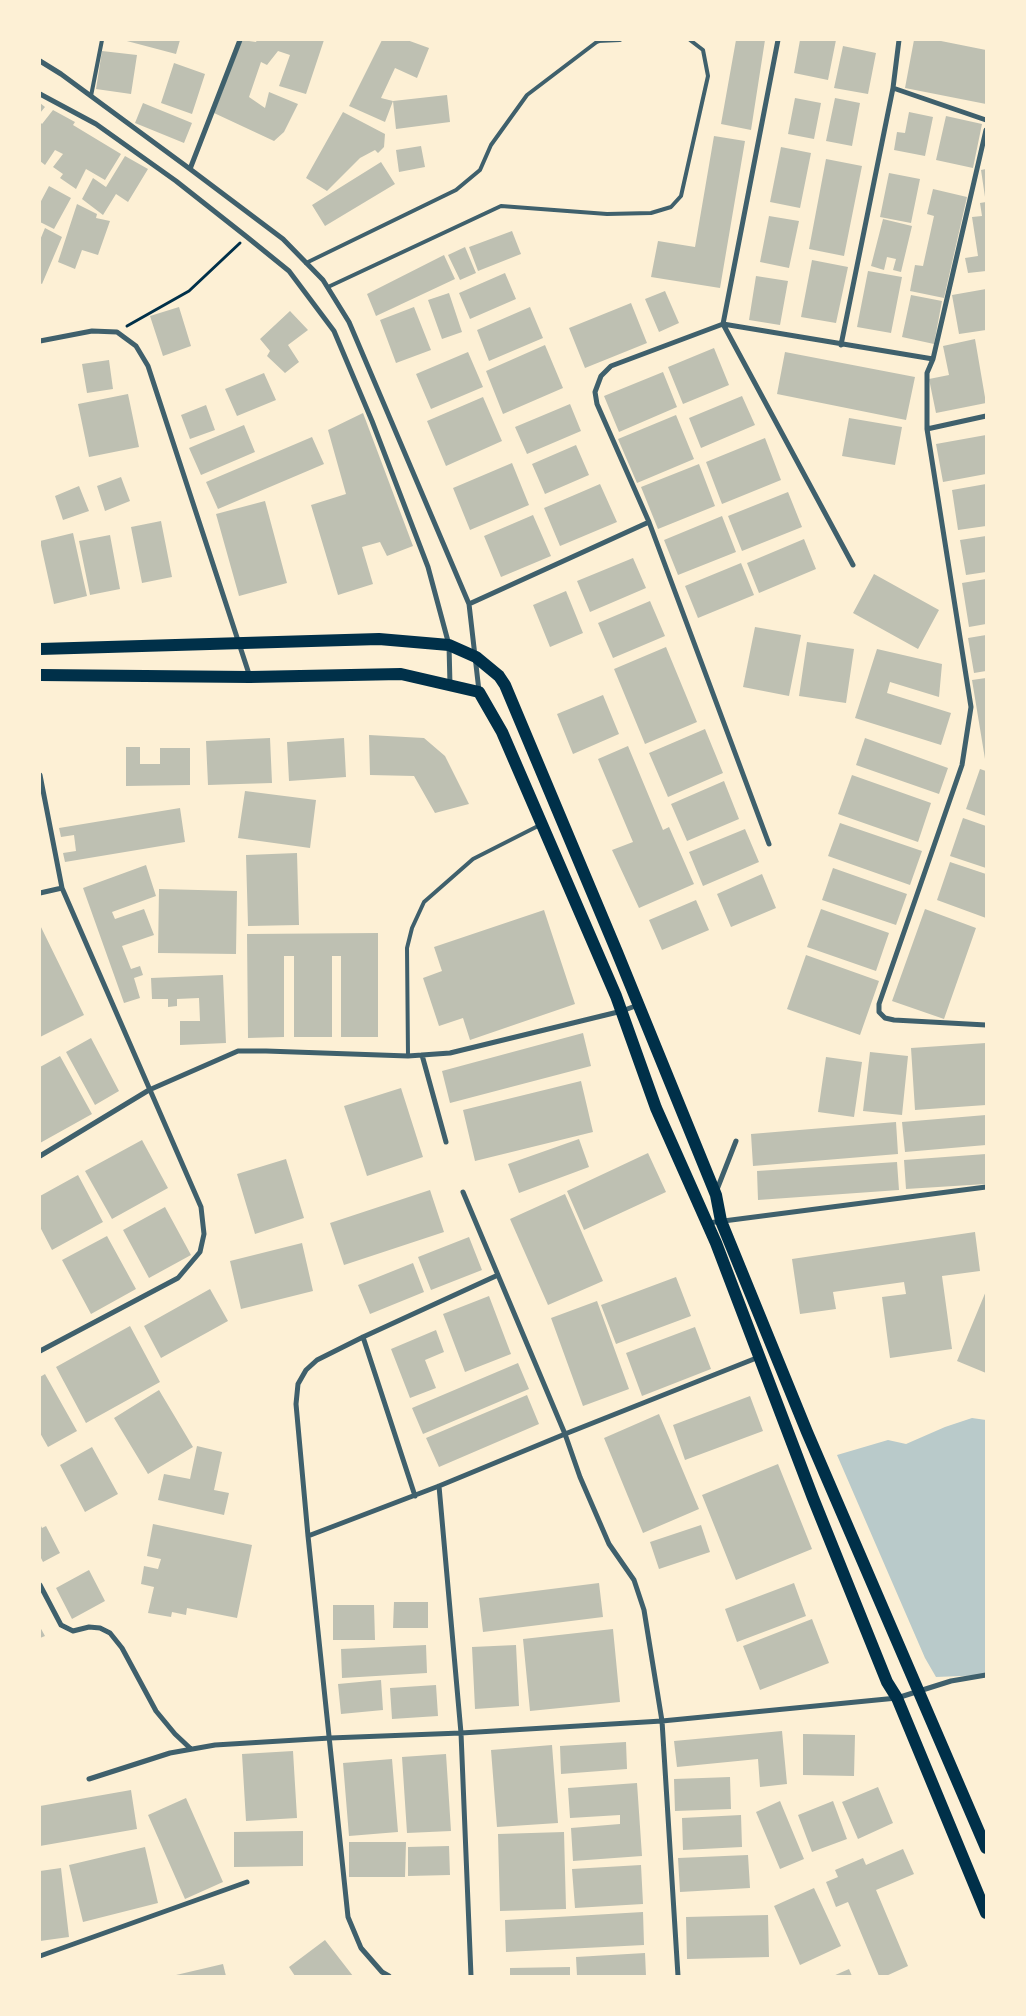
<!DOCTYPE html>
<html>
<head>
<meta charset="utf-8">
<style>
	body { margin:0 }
	#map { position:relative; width:1026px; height:2016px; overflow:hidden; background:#fdf0d5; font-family:Quicksand,sans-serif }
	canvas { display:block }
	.frame { position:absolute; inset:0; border:41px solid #fdf0d5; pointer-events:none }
</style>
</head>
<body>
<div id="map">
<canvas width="1026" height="2016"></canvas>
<div class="frame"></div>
</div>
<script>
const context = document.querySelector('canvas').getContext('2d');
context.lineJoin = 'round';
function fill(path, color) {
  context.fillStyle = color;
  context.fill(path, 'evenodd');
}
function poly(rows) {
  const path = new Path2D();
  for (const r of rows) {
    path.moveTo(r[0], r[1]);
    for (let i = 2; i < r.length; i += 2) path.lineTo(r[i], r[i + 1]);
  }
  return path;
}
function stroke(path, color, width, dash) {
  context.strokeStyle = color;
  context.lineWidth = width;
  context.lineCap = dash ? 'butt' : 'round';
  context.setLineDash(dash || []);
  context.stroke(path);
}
fill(poly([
	[972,1418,986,1420,986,1675,936,1677,925,1658,837,1455,888,1440,906,1444,945,1427]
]), '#b9caca');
fill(poly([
	[123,40,180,40,176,54],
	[242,40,256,42,257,40,324,40,306,94,279,86,290,55,278,51,267,65,261,62,249,97,265,108,269,92,298,104,284,132,274,141,214,113],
	[382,40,407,40,429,48,417,78,395,68,381,98,393,101,447,95,450,122,396,129,393,101,385,122,349,106],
	[736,40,765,40,751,130,721,124],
	[800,40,836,40,828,80,794,73],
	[914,40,936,40,986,50,986,104,905,88],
	[843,46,876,53,868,94,834,88],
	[102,51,137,55,131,94,96,89],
	[174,63,205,74,192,114,161,103],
	[795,98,821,103,814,139,788,134],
	[835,98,860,103,852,146,826,141],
	[40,103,45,107,40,113],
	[143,103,192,123,184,143,135,123],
	[53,110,75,122,73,125,121,154,105,180,86,169,76,189,60,178,63,174,53,167,63,154,55,150,45,165,40,161,40,122,42,124],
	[343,112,385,134,384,147,378,153,375,150,360,158,327,191,306,178],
	[909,112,933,117,925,156,894,150,897,132,905,133],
	[946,116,982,124,973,168,936,160],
	[714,136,745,141,720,288,651,277,658,241,695,247],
	[421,146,425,167,399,172,396,150],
	[781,147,811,153,800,208,770,202],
	[125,156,148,169,128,202,116,194,103,215,82,199,93,178,106,187],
	[826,159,862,166,844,256,809,249],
	[381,162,395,184,325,226,312,205],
	[986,169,986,197,985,197,981,170],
	[889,173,920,179,911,223,880,217],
	[49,186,71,198,54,229,40,222,40,203],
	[933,189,967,197,944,298,910,291,915,265,923,266,934,216,927,214],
	[986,202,986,271,968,273,965,258,978,256,972,217,982,216,980,203],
	[77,204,97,214,96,218,110,221,98,255,82,250,75,269,58,262],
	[769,216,799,221,789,268,760,262],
	[883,219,912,226,901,272,893,270,896,259,887,257,884,270,871,266],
	[45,228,62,237,42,284,40,283,40,240],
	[512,231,521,254,478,271,469,247],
	[465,247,476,273,460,280,448,255],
	[444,255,455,279,376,316,367,294],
	[812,260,848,267,836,323,801,317],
	[868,271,902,277,891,333,857,327],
	[505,273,516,299,470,319,459,293],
	[756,276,788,281,780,325,749,320],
	[986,289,986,330,959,334,952,295],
	[665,291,679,323,659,332,645,299],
	[449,293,462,332,442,339,428,300],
	[911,295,942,301,934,344,902,337],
	[631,303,647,343,585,368,569,328],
	[179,307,191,346,163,356,150,316],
	[414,307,431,350,396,363,380,320],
	[530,307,543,338,489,361,477,330],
	[290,311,308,330,288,345,299,362,285,373,267,356,270,351,260,339],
	[975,339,986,403,936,413,929,379,949,375,943,346],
	[545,345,563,388,503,414,486,371],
	[714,348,729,385,683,404,668,367],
	[468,352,483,387,431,409,416,374],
	[785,352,915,377,906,420,777,394],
	[109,360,113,389,87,393,82,364],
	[663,372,677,407,619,432,604,396],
	[264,373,276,400,237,416,225,389],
	[128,394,139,447,89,457,78,404],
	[742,396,755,425,701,448,689,418],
	[483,397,502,441,446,466,427,421],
	[570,404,581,431,527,454,515,427],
	[206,405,215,430,190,439,181,415],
	[363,413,413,546,387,556,380,542,362,547,373,584,338,595,311,505,346,494,328,430],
	[676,415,694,459,637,483,618,439],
	[849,418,902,427,895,465,842,456],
	[244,425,255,452,201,475,189,448],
	[986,435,986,474,943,482,936,444],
	[312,437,324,464,218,509,206,482],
	[765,438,781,480,722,504,706,462],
	[576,445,589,475,545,494,532,464],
	[512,463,529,505,470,530,453,488],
	[699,464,715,506,658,529,641,487],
	[121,477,130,501,105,511,97,486],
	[600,484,617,522,560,546,544,508],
	[986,484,986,526,958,530,952,490],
	[79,486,89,511,63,520,55,496],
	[788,492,802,527,742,551,728,516],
	[265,501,287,583,239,596,216,514],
	[533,515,551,556,501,577,484,536],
	[722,516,736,552,678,575,664,540],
	[161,521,172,577,142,583,131,527],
	[73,533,87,596,54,604,40,541],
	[110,535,120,589,90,595,79,541],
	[986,536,986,572,966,575,960,540],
	[804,539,816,569,759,593,747,563],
	[633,558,646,588,590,612,577,581],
	[741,563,754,595,698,618,685,586],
	[874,574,939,610,918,649,853,613],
	[986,579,986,624,969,627,962,583],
	[566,591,583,633,550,647,533,605],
	[650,601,665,636,613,658,598,623],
	[755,627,801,635,789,696,743,687],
	[986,635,986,671,974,673,968,638],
	[807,642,854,649,846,703,799,696],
	[666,647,697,722,645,744,614,669],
	[877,649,942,664,939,697,890,682,887,693,951,713,941,745,855,718],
	[986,678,986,759,985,759,972,680],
	[603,695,619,734,573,754,557,714],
	[705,729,723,773,668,797,649,753],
	[369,735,424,738,445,756,469,804,435,813,414,776,370,775],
	[270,738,272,783,208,785,206,741],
	[344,738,346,777,289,781,287,742],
	[865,738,948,768,939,794,856,765],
	[628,746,663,830,669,827,694,884,639,908,612,850,633,842,598,759],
	[126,747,140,747,140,764,160,764,160,748,190,748,190,785,126,786],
	[980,769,986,771,986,816,966,809],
	[852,775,931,803,918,842,838,814],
	[724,781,739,819,687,841,671,804],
	[245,791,316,800,310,848,238,838],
	[180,808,185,842,65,862,63,853,76,851,74,835,61,837,59,828],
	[963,818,986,826,986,868,950,856],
	[840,823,922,851,910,885,828,856],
	[745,829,759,862,703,886,689,852],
	[297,853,299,925,248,926,246,855],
	[950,862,986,874,986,918,937,900],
	[146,865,156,896,112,912,115,919,144,909,154,935,122,946,131,969,140,966,143,975,134,978,140,998,124,1003,83,888],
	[833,868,907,894,896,925,822,900],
	[762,874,776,908,731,927,717,894],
	[159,889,237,891,236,954,158,953],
	[696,900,709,930,662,950,649,920],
	[821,909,889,933,876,971,807,947],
	[925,909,976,928,944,1019,892,1001],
	[544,910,575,1004,470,1040,463,1018,439,1026,423,978,442,971,434,947],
	[40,925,84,1015,40,1037],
	[378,933,378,1037,341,1037,341,956,332,956,332,1037,294,1037,294,956,284,956,284,1037,248,1038,247,934],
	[806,955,879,981,860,1035,787,1009],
	[223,975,226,1043,180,1045,180,1021,200,1021,199,998,177,999,177,1006,168,1007,168,999,152,999,151,978],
	[583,1033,591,1066,450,1103,442,1071],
	[91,1038,119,1091,95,1105,66,1052],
	[986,1043,986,1105,915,1110,911,1048],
	[870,1052,908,1056,902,1115,863,1111],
	[60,1056,92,1114,40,1143,40,1067],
	[826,1057,862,1062,854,1117,818,1112],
	[581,1081,593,1132,475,1161,463,1110],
	[401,1088,423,1157,367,1176,344,1106],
	[986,1115,986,1145,905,1152,902,1122],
	[896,1122,898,1154,753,1166,751,1134],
	[579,1139,589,1167,519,1193,508,1164],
	[142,1140,168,1188,112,1219,85,1171],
	[648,1153,666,1192,584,1230,567,1191],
	[986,1154,986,1184,906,1189,904,1160],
	[286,1159,304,1218,255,1234,237,1174],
	[897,1162,899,1190,758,1200,757,1171],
	[78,1175,103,1222,52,1250,40,1227,40,1196],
	[430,1190,444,1232,344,1265,330,1223],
	[565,1194,603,1281,548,1305,510,1219],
	[165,1207,191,1255,149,1278,123,1230],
	[975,1232,980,1271,942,1276,952,1349,890,1358,882,1297,906,1294,904,1282,833,1292,836,1309,800,1314,792,1259],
	[107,1236,136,1289,91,1314,62,1260],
	[469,1237,482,1270,431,1290,418,1257],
	[302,1243,313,1291,241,1309,230,1261],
	[413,1263,424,1292,370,1314,358,1285],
	[676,1277,691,1316,616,1344,601,1305],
	[210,1289,228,1321,161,1358,144,1326],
	[986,1291,986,1373,957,1361],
	[489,1296,511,1354,465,1372,443,1314],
	[597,1301,629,1389,583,1406,551,1318],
	[130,1326,160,1382,86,1423,56,1367],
	[695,1327,711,1369,642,1396,626,1353],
	[436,1330,444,1352,425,1360,436,1388,410,1398,391,1349],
	[518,1363,529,1389,423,1434,412,1408],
	[45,1374,77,1431,48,1447,40,1433,40,1377],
	[159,1390,193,1447,148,1474,114,1418],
	[527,1395,539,1424,439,1467,426,1438],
	[750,1396,763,1431,685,1460,673,1425],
	[659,1414,699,1509,643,1533,604,1438],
	[197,1446,222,1452,214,1490,229,1493,224,1515,158,1500,164,1474,190,1479],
	[92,1447,118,1494,85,1512,60,1465],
	[778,1464,812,1549,736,1580,702,1495],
	[40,1524,42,1528,46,1526,60,1553,43,1562,40,1556],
	[153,1524,252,1545,237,1618,187,1608,186,1615,172,1612,171,1617,148,1613,154,1587,141,1584,144,1566,158,1569,161,1559,147,1556],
	[701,1525,710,1552,659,1569,650,1542],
	[89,1570,105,1601,72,1619,56,1588],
	[599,1583,603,1617,483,1632,479,1598],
	[794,1583,806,1616,737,1642,725,1609],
	[394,1602,428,1602,428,1628,393,1628],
	[333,1605,374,1605,375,1640,333,1640],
	[812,1619,829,1663,760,1690,743,1646],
	[40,1627,45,1636,40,1638],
	[613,1629,620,1702,530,1711,523,1639],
	[426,1645,427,1673,342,1678,341,1649],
	[516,1645,519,1706,475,1709,472,1647],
	[381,1680,383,1710,341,1714,338,1684],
	[436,1685,438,1716,392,1719,390,1688],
	[782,1731,787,1784,760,1787,758,1759,677,1767,674,1741],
	[803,1734,855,1735,854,1776,803,1775],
	[626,1742,627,1769,561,1774,560,1746],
	[552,1745,558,1823,497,1827,491,1750],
	[293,1751,297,1818,246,1821,242,1754],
	[446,1754,451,1831,407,1833,402,1757],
	[392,1759,398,1832,349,1836,343,1763],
	[730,1777,731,1809,675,1811,674,1779],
	[637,1783,642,1856,573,1861,571,1828,620,1824,620,1815,570,1818,568,1788],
	[878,1787,893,1823,858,1839,842,1802],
	[131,1790,137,1829,40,1846,40,1806],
	[186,1798,223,1882,185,1899,148,1815],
	[780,1801,804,1859,780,1869,756,1812],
	[833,1801,847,1839,812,1852,798,1815],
	[741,1815,742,1847,683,1850,682,1818],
	[303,1831,303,1866,234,1867,234,1832],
	[564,1832,566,1909,500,1911,498,1834],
	[349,1842,406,1842,405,1877,349,1877],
	[449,1846,450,1875,408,1876,408,1847],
	[145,1847,158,1903,83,1922,69,1865],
	[903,1849,914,1874,876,1890,908,1966,886,1976,879,1976,848,1902,836,1907,826,1882,838,1877,835,1870,863,1858,866,1865],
	[748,1855,750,1888,680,1892,678,1858],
	[641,1865,643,1904,575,1908,572,1869],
	[61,1868,69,1937,40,1941,40,1871],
	[814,1888,841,1946,800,1965,774,1906],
	[643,1912,644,1945,506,1952,505,1920],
	[768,1915,769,1957,687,1959,686,1917],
	[325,1940,353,1976,295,1976,289,1967],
	[645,1953,646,1976,577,1976,576,1957],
	[223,1964,226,1976,176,1976,176,1975],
	[570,1967,570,1976,510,1976,510,1968],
	[849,1969,852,1976,833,1976]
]), '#bec0b2');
stroke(poly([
	[127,326,189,291,240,243]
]), '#003049', 3);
stroke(poly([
	[91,96,102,40],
	[306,263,456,190,480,170,491,145,527,95,598,41,620,40],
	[328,287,501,206,607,214,651,213,671,207,681,196,708,76,703,50,690,40],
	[408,1056,407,948,412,928,424,902,473,859,540,825]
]), '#3f606c', 4);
stroke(poly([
	[598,40,598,41],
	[40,61,61,74,190,169,283,239,323,280,349,322,469,604,479,691],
	[893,88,986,120],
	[40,94,96,124,176,181,247,237,289,271,334,331,372,421,428,567,449,645,450,685],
	[986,130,933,359,927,373,927,429,971,707,962,765,879,1004,879,1012,885,1018,894,1020,986,1025],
	[190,169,240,40],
	[723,324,853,565],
	[723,324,933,359],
	[40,341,92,331,117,332,136,346,148,366,250,677],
	[841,345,893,88,899,40],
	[927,429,986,416],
	[469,604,649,522],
	[40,775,62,888,201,1207,204,1234,200,1252,178,1278,40,1351],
	[769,844,649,522,597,404,595,392,601,376,611,366,723,324,778,40],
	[40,893,62,888],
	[422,1055,446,1142],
	[40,1156,149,1090,238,1051,266,1051,408,1056,450,1053,622,1011,638,1005],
	[463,1192,565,1434,580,1477,609,1544,634,1580,644,1610,662,1721,678,1976],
	[716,1192,736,1141],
	[708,1223,986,1187],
	[363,1337,415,1496],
	[439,1486,461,1733,471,1976],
	[308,1536,439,1486,565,1434,759,1357],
	[40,1585,61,1625,73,1631,89,1627,100,1628,110,1633,122,1648,156,1711,175,1734,191,1749],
	[89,1779,170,1753,215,1745,330,1738,461,1733,662,1721,897,1698,951,1681,986,1675],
	[40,1956,247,1882],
	[389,1976,382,1972,361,1948,348,1917,308,1536,296,1404,298,1384,306,1370,317,1360,363,1337,498,1275]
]), '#3f606c', 5);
stroke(poly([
	[40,649,379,639,449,645,476,657,499,676,505,685,617,952,716,1195,721,1221,807,1432,986,1848],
	[40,675,250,677,401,674,479,692,502,732,616,996,656,1108,716,1243,813,1498,887,1682,897,1698,986,1913]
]), '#003049', 12);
</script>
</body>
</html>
